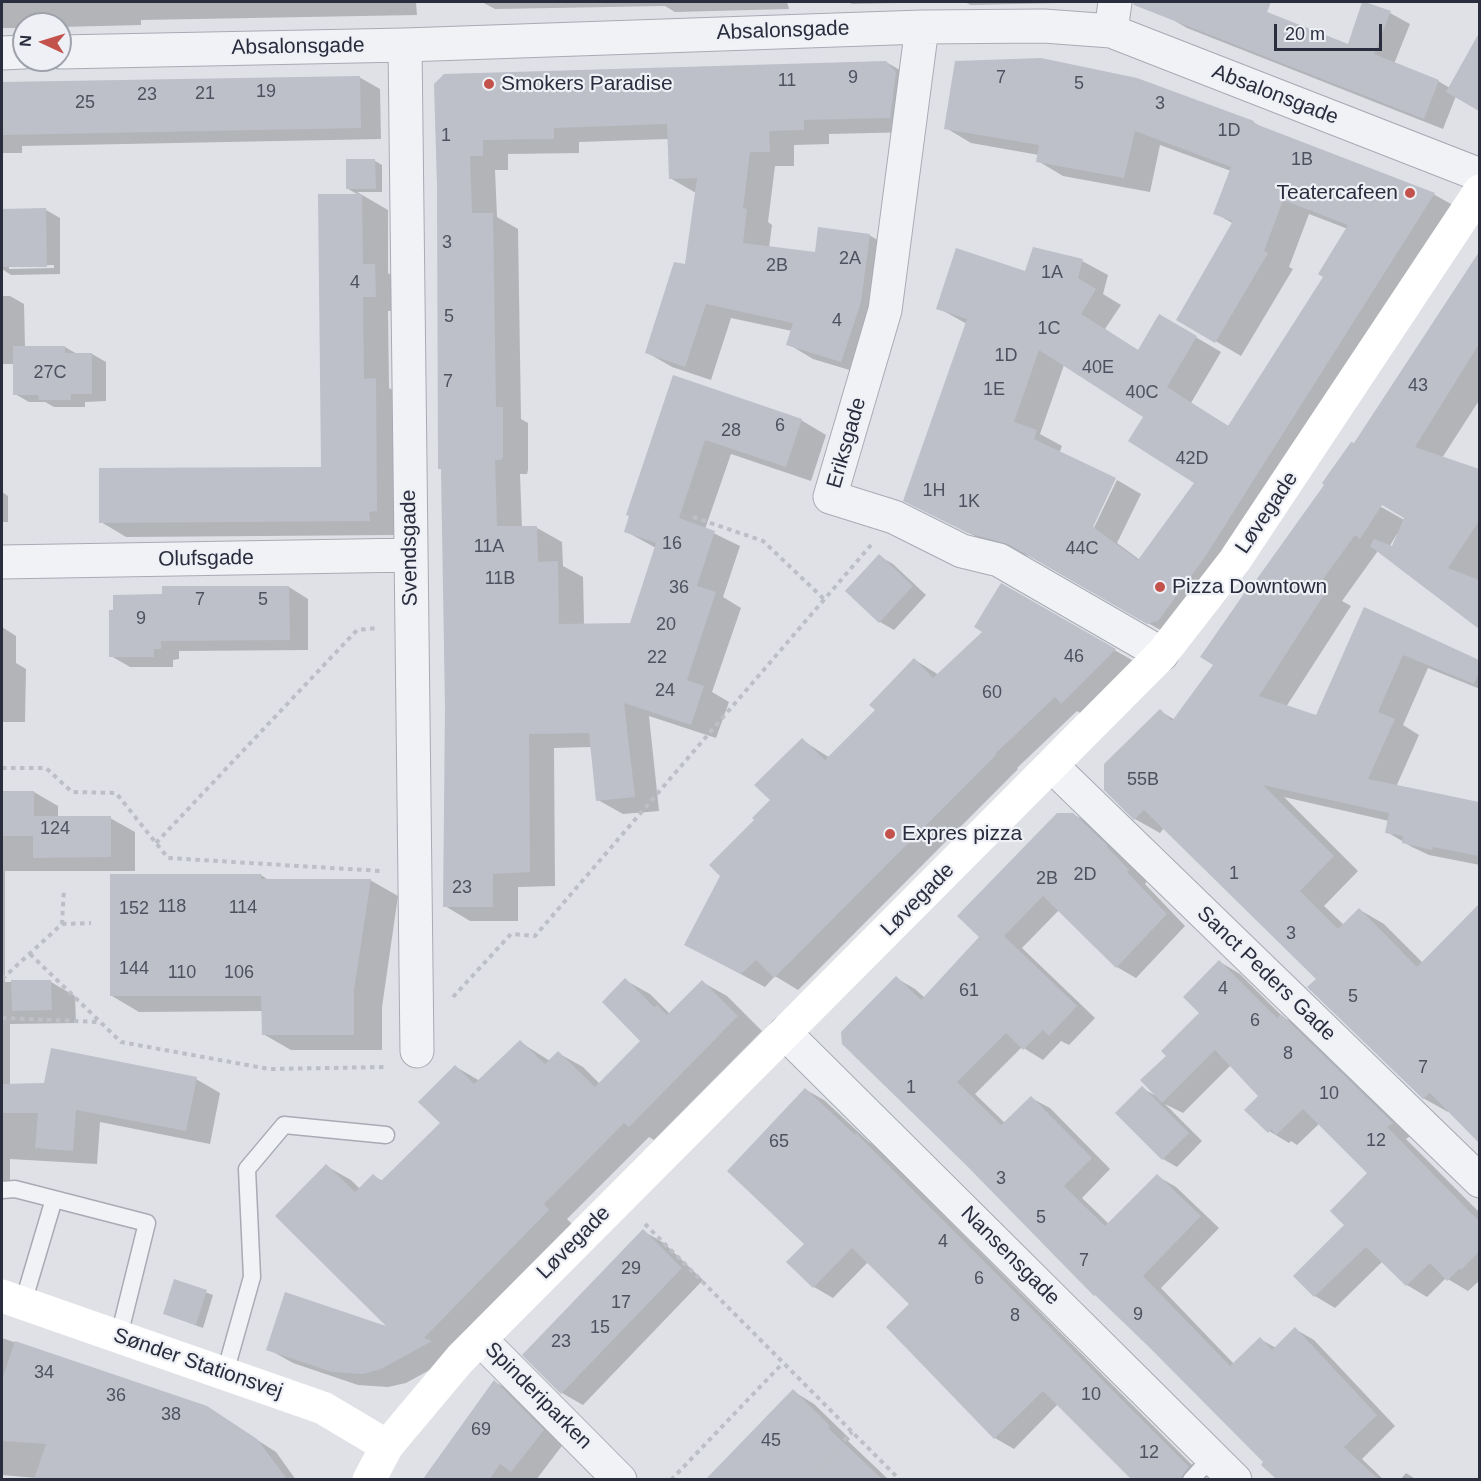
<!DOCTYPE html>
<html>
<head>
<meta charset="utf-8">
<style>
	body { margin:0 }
	#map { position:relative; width:1481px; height:1481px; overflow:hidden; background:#dfe1e7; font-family:Arial,sans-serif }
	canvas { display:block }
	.frame { position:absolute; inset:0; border:3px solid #292d3d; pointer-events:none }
	.north { position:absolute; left:12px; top:12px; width:60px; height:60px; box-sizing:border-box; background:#eef0f5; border:2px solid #9fa2ab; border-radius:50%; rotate:274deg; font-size:16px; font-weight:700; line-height:24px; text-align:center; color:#292d3d }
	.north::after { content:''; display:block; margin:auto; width:21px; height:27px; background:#c3524d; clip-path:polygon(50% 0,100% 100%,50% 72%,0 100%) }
	.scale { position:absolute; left:1274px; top:24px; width:108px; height:27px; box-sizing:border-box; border:3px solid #292d3d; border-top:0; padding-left:8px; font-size:18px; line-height:21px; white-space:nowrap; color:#292d3d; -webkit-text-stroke:4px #eef0f5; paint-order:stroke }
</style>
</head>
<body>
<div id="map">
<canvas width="1481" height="1481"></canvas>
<div class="frame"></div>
<div class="north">N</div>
<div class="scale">20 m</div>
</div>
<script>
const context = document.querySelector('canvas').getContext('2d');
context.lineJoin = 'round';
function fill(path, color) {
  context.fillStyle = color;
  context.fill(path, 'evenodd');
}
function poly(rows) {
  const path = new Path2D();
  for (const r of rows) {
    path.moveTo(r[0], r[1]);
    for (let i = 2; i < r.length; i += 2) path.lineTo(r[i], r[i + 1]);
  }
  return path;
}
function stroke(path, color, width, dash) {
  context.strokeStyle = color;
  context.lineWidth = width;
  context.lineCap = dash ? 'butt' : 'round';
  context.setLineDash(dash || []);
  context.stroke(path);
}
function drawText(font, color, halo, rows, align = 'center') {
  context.font = font + ' Arial,sans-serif';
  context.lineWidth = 4.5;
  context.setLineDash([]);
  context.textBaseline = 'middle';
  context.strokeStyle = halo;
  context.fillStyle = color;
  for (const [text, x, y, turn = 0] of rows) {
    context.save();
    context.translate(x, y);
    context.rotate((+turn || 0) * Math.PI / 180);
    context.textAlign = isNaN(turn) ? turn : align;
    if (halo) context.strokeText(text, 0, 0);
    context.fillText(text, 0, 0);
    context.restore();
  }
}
fill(poly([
	[2,2,416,2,417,15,141,20,141,25,60,27,60,24,24,24,24,28,2,28],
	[482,2,787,2,789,9,675,12,665,6,495,9],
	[848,2,947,2,852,4],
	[964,2,1107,2,971,5],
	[1174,2,1237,2,1349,46,1364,3,1390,13,1410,24,1394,64,1438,81,1450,88,1480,36,1480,110,1456,96,1443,129,1187,28,1168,17],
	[886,62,912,77,915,132,829,134,829,144,794,145,794,166,775,166,768,222,772,225,769,248,816,254,869,235,895,250,866,375,813,359,788,344,792,331,731,318,711,380,672,367,646,352,687,266,696,193,670,178,669,141,667,139,579,142,579,153,508,154,508,170,495,170,497,217,518,229,521,419,528,423,528,470,527,474,520,474,522,528,537,528,562,542,563,566,583,577,584,625,631,624,656,548,625,531,674,377,801,420,826,435,811,481,731,454,705,529,740,546,723,597,741,608,712,692,729,702,716,738,649,716,659,811,623,814,598,800,592,747,554,748,555,886,518,887,518,921,470,921,445,906,447,819,438,186,435,84],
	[359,77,380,89,381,139,22,146,22,153,2,153,2,91,54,90],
	[1253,122,1265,129,1435,195,1460,209,1174,638,1036,558,996,547,905,500,967,324,938,308,1026,273,1082,261,1108,275,1103,294,1121,305,1105,329,1139,351,1160,316,1221,352,1191,403,1230,427,1325,277,1348,229,1309,214,1289,267,1293,269,1241,356,1178,319,1234,224,1215,213,1231,171,1160,145,1150,192,1063,176,1038,161,1039,155,971,143,946,128],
	[1064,365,1145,416,1196,483,1140,560,1117,543,1141,494,1117,480,1091,534,1088,533,1059,453,1062,446,1040,434],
	[348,161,375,161,382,165,382,192,357,192,388,210,388,273,401,281,402,311,388,311,389,388,401,395,395,535,126,537,101,522,323,468,359,195,348,189],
	[2,210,46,210,60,218,60,274,11,275,2,269],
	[54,265,54,268,9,269,9,266],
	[1480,255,1480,399,1442,458,1480,470,1480,627,1388,558,1398,535,1397,534,1386,552,1380,548,1342,601,1351,606,1286,707,1317,717,1365,609,1480,661,1480,689,1428,668,1403,725,1419,735,1396,787,1480,804,1480,865,1429,855,1412,847,1387,832,1389,821,1284,797,1358,871,1324,906,1344,925,1360,910,1384,924,1423,963,1480,906,1480,992,1473,999,1480,1003,1480,1055,1458,1050,1480,1072,1480,1141,1450,1111,1448,1112,1423,1098,1318,979,1164,828,1160,833,1135,819,1160,711,1175,720,1215,665,1255,585,1355,445],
	[1376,500,1406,517,1406,521,1374,503],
	[2,296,10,296,24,304,25,347,65,347,77,354,92,354,106,362,106,401,85,402,85,407,54,407,45,402,29,402,15,394,15,364,2,364],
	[2,492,8,496,8,522,2,522],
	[879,556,893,564,926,595,894,630,880,622],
	[1002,585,1137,663,1085,716,1077,711,1017,768,1018,769,798,990,775,976,765,987,686,945,756,820,772,800,802,740,830,758,877,710,915,660,939,675,984,632],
	[289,587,308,599,308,650,179,651,179,659,173,660,173,667,130,667,111,656,114,612,163,596],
	[2,627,16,636,16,663,26,669,25,722,2,722],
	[2,792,34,792,58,806,58,818,110,818,135,832,135,871,5,871,5,982,51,982,75,996,76,1023,10,1024,10,1085,196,1079,220,1093,210,1144,100,1122,97,1164,10,1159,10,1181,2,1181],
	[1073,814,1092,825,1147,881,1145,884,1185,926,1136,978,1117,967,1059,910,1022,948,1095,1018,1069,1045,1061,1041,1043,1060,1022,1047,975,1094,1005,1123,1031,1098,1050,1108,1110,1169,1082,1198,1109,1224,1157,1176,1176,1187,1219,1228,1161,1288,1234,1364,1260,1339,1276,1348,1295,1329,1314,1340,1395,1426,1362,1459,1384,1480,1278,1480,1263,1465,1265,1462,966,1163,896,978,915,989,925,998,982,937],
	[261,875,270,881,370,880,398,896,382,1007,382,1050,291,1050,263,1034,263,1011,139,1012,112,996],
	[1220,962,1240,974,1283,1017,1301,1027,1412,1135,1406,1139,1480,1213,1480,1280,1468,1291,1446,1278,1427,1297,1407,1285,1383,1261,1335,1308,1315,1296,1369,1173,1320,1123,1297,1145,1291,1141,1289,1143,1269,1131,1260,1096,1231,1065,1183,1113,1165,1104,1202,1141,1177,1167,1163,1159,1142,1088,1154,1095,1168,1056,1201,1013],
	[625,980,650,994,670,1014,702,982,727,996,762,1031,654,1140,649,1137,567,1219,573,1225,455,1356,406,1383,388,1387,358,1385,293,1363,268,1349,392,1329,326,1166,351,1180,360,1189,373,1176,383,1181,442,1123,456,1067,480,1081,520,1042,550,1061,558,1053,583,1067,600,1084,642,1041],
	[806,1090,824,1100,869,1142,875,1146,1206,1479,1134,1480,1058,1404,1014,1449,995,1438,888,1327,911,1305,868,1262,833,1298,814,1287,788,1262,806,1244],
	[643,1231,664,1243,703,1280,583,1405,562,1393],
	[175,1281,213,1295,203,1328,165,1314],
	[2,1338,206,1407,276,1452,296,1480,35,1480,36,1478,2,1475],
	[495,1382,516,1394,564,1443,536,1480,424,1480],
	[793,1391,814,1404,850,1439,848,1441,889,1480,708,1480],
	[1406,1473,1417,1480,1400,1480]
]), '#0003');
fill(poly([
	[1133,2,1271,2,1267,12,1348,44,1362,2,1365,2,1391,11,1374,54,1439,80,1424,119,1134,5],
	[1479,33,1479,111,1446,92],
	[1041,58,1137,78,1254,121,1253,123,1435,193,1205,557,1158,621,1147,624,1008,544,968,533,903,501,967,319,936,309,956,248,1025,271,1033,247,1083,259,1078,278,1096,289,1081,314,1138,350,1159,314,1197,336,1167,387,1228,426,1323,277,1318,274,1348,225,1283,200,1264,251,1268,253,1215,343,1176,320,1233,221,1213,214,1231,167,1135,131,1124,178,1036,162,1039,145,944,129,955,61],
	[1039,350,1143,417,1128,441,1194,483,1138,560,1093,527,1116,478,1034,439,1037,430,1014,422],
	[886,61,896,72,890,118,804,120,804,130,769,131,770,152,750,152,743,208,747,209,743,243,815,252,818,227,870,234,861,302,841,362,786,345,793,323,706,304,685,367,645,353,674,262,685,264,697,178,669,179,667,124,554,128,554,139,483,140,483,156,470,156,472,213,493,213,496,407,503,407,503,456,501,460,495,460,497,526,537,526,538,562,558,561,559,624,630,623,656,543,624,532,629,516,626,515,673,375,802,419,786,467,705,440,679,518,715,531,697,586,716,592,687,680,704,686,691,725,624,703,635,797,596,801,589,733,529,734,530,872,493,874,493,907,443,907,445,707,441,469,438,469,437,186,434,84,444,74],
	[360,76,361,128,2,135,2,82],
	[346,159,375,159,376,189,346,189],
	[318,194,362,194,363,264,375,264,376,297,363,297,364,379,376,378,377,511,369,512,370,521,99,523,99,468,321,467],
	[46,208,47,267,2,267,2,209],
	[1479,252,1479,344,1415,447,1479,469,1479,521,1448,568,1479,580,1479,629,1370,546,1374,539,1392,546,1404,518,1382,505,1360,539,1355,535,1318,586,1327,590,1259,696,1316,715,1364,607,1479,660,1479,672,1474,684,1403,655,1378,712,1395,719,1368,779,1479,802,1479,856,1433,847,1432,850,1402,843,1403,836,1385,833,1389,813,1263,785,1334,856,1300,891,1338,929,1359,908,1417,967,1479,904,1479,1143,1430,1093,1423,1099,1307,987,1316,979,1144,810,1134,820,1104,790,1104,764,1160,709,1172,721,1213,665,1200,657,1252,582,1254,583,1324,485,1322,483,1351,442,1354,443],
	[13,346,65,346,65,353,92,353,92,394,71,394,71,400,39,400,38,395,13,395],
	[879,554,913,586,879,623,845,591],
	[1001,583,1116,649,1061,704,1055,697,995,754,996,755,774,978,756,960,741,974,684,945,720,876,709,865,754,820,752,818,770,800,754,785,802,738,825,760,875,710,869,705,914,658,933,678,982,632,974,627],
	[162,586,289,586,290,640,161,641,161,649,154,649,154,657,109,657,109,610,113,610,113,595,162,594],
	[2,791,34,791,34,816,111,816,111,857,33,858,33,836,2,836],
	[1057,813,1073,813,1108,846,1107,847,1129,870,1127,872,1167,914,1116,968,1043,896,1004,936,1077,1006,1049,1036,1043,1030,1023,1050,1006,1033,957,1082,1001,1125,1031,1096,1092,1158,1064,1186,1105,1226,1157,1174,1201,1216,1143,1276,1230,1366,1260,1337,1272,1350,1295,1327,1377,1415,1344,1447,1378,1479,1276,1479,1261,1465,1263,1462,1149,1347,1095,1295,1094,1296,965,1164,842,1044,841,1032,896,976,921,1000,979,937,957,916],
	[110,874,261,874,261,879,371,879,354,990,354,1035,262,1035,261,996,110,996],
	[1219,960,1277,1018,1281,1014,1393,1123,1387,1127,1479,1221,1479,1252,1461,1270,1460,1268,1447,1281,1430,1263,1406,1286,1366,1247,1314,1297,1293,1276,1344,1225,1330,1211,1367,1173,1303,1109,1276,1135,1271,1129,1268,1133,1244,1110,1258,1096,1215,1050,1162,1103,1140,1080,1166,1056,1161,1051,1199,1013,1183,997],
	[625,978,654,1007,657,1005,667,1015,702,980,738,1016,629,1127,624,1123,544,1204,549,1210,424,1338,432,1341,381,1369,363,1374,332,1372,266,1350,285,1292,386,1326,275,1216,326,1164,355,1192,373,1174,381,1181,440,1123,418,1102,455,1065,474,1084,520,1040,545,1064,558,1051,595,1087,640,1041,602,1002],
	[11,980,51,980,52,1010,12,1011],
	[51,1048,197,1077,186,1131,76,1110,73,1151,35,1148,38,1113,2,1113,2,1084,44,1083],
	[1142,1086,1189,1133,1162,1160,1115,1113],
	[805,1088,855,1135,856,1133,1189,1467,1181,1479,1131,1479,1043,1391,994,1439,886,1327,909,1304,852,1248,813,1288,786,1262,804,1244,727,1171],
	[643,1229,682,1268,561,1394,522,1355],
	[174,1279,207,1290,196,1325,163,1314],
	[15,1341,207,1406,257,1439,287,1479,34,1479,46,1444,2,1441,2,1380],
	[494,1380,544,1430,511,1472,500,1464,490,1479,423,1479],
	[793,1389,830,1426,828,1428,882,1479,706,1479]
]), '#bdbfc9');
const lane = poly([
	[2,1190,15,1189,54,1199],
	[23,1303,54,1199,147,1223,119,1336],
	[225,1373,252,1277,247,1169,284,1125,386,1135],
	[1191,1480,1212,1457]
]);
const street = poly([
	[922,27,885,310,830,497,894,517,962,551,999,560,1162,654],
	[1111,31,1115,2],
	[405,45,417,1051],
	[60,52,405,45,922,27,1044,26,1111,31,1480,175],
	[2,53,24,52],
	[2,562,410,555],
	[1052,766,1480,1181],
	[785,1033,1235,1480],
	[480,1339,620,1480]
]);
stroke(lane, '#a8abb4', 19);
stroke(street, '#a8abb4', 35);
stroke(poly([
	[693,517,763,541,824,599],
	[2,768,46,768,72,792,116,793,168,858,381,871],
	[156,843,357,630,378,628],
	[62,924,91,923],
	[30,954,121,1042,269,1069,388,1067],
	[2,979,62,924,64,889],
	[453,997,511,934,535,936,871,545],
	[2,1018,99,1022],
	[645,1224,900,1480],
	[671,1480,783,1363],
	[807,1480,852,1432]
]), '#bdbfc6', 4, [4.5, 4.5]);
stroke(lane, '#f1f2f6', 16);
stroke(street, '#f1f2f6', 33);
stroke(poly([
	[2,1296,323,1408,387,1446],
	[369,1480,387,1446,460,1359,1162,654,1235,560,1480,191]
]), '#fff', 33);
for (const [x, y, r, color] of [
	[489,84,6,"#c3524d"],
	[1410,193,6,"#c3524d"],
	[1160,587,6,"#c3524d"],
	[890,834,6,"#c3524d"]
]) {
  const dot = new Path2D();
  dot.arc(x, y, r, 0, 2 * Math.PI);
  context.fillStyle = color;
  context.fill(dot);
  stroke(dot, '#eef0f5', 2);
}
drawText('18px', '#4e5260', null, [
	["9",853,78],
	["7",1001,78],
	["11",787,81],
	["5",1079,84],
	["19",266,92],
	["21",205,94],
	["23",147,95],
	["25",85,103],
	["3",1160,104],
	["1D",1229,131],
	["1",446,136],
	["1B",1302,160],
	["3",447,243],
	["2A",850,259],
	["2B",777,266],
	["1A",1052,273],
	["4",355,283],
	["5",449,317],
	["4",837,321],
	["1C",1049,329],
	["1D",1006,356],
	["40E",1098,368],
	["27C",50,373],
	["7",448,382],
	["43",1418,386],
	["1E",994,390],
	["40C",1142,393],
	["6",780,426],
	["28",731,431],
	["42D",1192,459],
	["1H",934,491],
	["1K",969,502],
	["16",672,544],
	["11A",489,547],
	["44C",1082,549],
	["11B",500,579],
	["36",679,588],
	["7",200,600],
	["5",263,600],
	["9",141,619],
	["20",666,625],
	["46",1074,657],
	["22",657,658],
	["24",665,691],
	["60",992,693],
	["55B",1143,780],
	["124",55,829],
	["1",1234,874],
	["2D",1085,875],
	["2B",1047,879],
	["23",462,888],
	["118",172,907],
	["114",243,908],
	["152",134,909],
	["3",1291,934],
	["144",134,969],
	["110",182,973],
	["106",239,973],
	["4",1223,989],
	["61",969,991],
	["5",1353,997],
	["6",1255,1021],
	["8",1288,1054],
	["7",1423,1068],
	["1",911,1088],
	["10",1329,1094],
	["12",1376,1141],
	["65",779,1142],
	["3",1001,1179],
	["5",1041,1218],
	["4",943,1242],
	["7",1084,1261],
	["29",631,1269],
	["6",979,1279],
	["17",621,1303],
	["9",1138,1315],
	["8",1015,1316],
	["15",600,1328],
	["23",561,1342],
	["34",44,1373],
	["10",1091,1395],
	["36",116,1396],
	["38",171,1415],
	["69",481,1430],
	["45",771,1441],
	["12",1149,1453]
]);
drawText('21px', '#292d3d', '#eef0f5', [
	["Absalonsgade",783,31,-2],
	["Absalonsgade",298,47,-1],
	["Absalonsgade",1275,95,21],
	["Eriksgade",847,443,-74],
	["Løvegade",1267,513,-56],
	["Svendsgade",410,548,-91],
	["Olufsgade",206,559,-1],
	["Løvegade",918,900,-45],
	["Sanct Peders Gade",1266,974,44],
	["Løvegade",574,1243,-45],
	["Nansensgade",1010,1256,45],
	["Sønder Stationsvej",198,1364,19],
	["Spinderiparken",538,1396,45]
]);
drawText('21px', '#292d3d', '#eef0f5', [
	["Smokers Paradise",501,84],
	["Teatercafeen",1398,193,"right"],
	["Pizza Downtown",1172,587],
	["Expres pizza",902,834]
], 'left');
</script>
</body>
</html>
